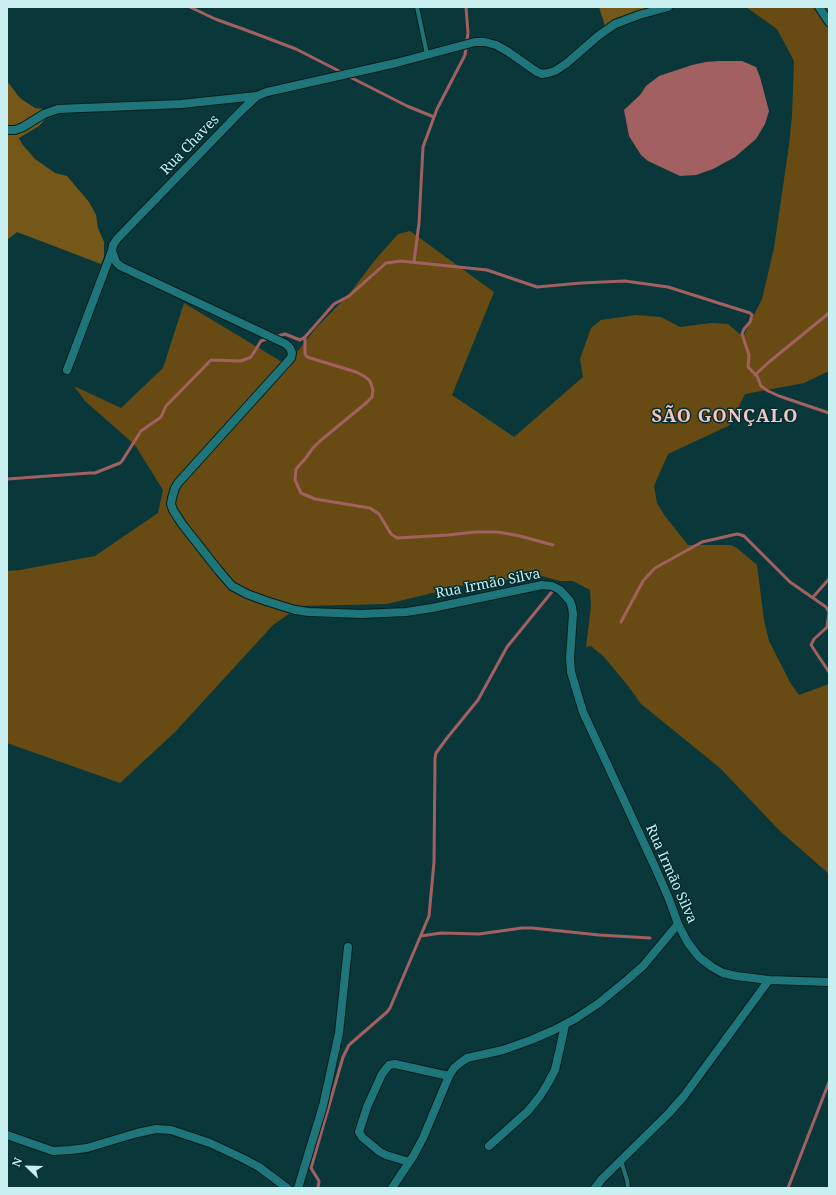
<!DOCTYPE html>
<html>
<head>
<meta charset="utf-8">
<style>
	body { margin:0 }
	#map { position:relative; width:836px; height:1195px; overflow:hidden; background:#0a383a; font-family:"Noto Serif",serif }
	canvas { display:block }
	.frame { position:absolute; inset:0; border:8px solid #c9eff1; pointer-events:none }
	.north { position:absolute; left:8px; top:1147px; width:40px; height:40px; -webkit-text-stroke:3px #002d30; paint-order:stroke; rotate:293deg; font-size:11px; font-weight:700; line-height:16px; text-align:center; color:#c9eff1 }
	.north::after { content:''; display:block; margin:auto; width:14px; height:18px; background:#c9eff1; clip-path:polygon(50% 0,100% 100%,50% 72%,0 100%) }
</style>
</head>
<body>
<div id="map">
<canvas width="836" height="1195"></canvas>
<div class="frame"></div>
<div class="north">N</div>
</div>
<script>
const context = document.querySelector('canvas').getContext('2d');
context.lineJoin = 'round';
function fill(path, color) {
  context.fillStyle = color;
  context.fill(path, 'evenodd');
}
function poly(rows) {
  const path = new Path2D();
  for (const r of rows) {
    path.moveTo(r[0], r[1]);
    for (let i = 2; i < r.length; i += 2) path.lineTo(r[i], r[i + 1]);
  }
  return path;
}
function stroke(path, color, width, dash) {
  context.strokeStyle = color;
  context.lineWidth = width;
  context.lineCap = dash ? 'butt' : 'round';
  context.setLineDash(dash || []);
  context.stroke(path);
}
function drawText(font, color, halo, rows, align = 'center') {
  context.font = font + ' "Noto Serif",serif';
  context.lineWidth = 3;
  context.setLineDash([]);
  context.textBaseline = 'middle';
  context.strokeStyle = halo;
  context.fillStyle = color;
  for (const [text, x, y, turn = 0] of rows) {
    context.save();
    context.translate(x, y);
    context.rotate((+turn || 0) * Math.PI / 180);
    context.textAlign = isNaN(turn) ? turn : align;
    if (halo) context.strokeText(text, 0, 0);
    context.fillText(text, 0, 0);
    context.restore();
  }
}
fill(poly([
	[746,7,829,7,829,371,804,383,745,394,730,425,668,454,654,486,657,503,665,516,688,545,731,545,737,548,757,565,764,620,769,641,791,684,799,695,829,684,829,874,780,831,720,768,641,704,629,687,604,657,591,646,586,647,591,606,590,590,573,581,560,581,538,575,507,580,469,584,387,604,300,606,273,625,175,732,120,783,7,743,7,571,20,570,95,556,158,513,163,490,135,445,85,401,74,386,121,408,163,368,184,303,287,365,316,328,350,293,375,260,398,234,410,231,494,292,452,395,514,437,583,377,580,359,591,328,601,320,636,315,661,317,680,327,711,323,728,324,743,337,762,299,774,248,789,145,792,116,794,61,777,29]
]), '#674b13');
fill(poly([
	[599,7,674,7,605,26],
	[7,81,20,98,35,108,44,109,48,116,39,126,19,138,22,144,35,159,55,173,67,176,89,202,96,215,98,228,104,242,104,257,101,264,17,232,7,240]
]), '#76571a');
fill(poly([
	[719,61,742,61,756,67,760,77,769,111,765,124,756,139,735,157,713,169,696,175,680,176,648,161,641,155,629,136,624,110,640,95,646,86,659,76,692,65,706,62]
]), '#a36060');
stroke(poly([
	[190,7,215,19,243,29,296,49,343,73],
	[348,76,407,106,434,117],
	[414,262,419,223,423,147,437,109,465,55,468,33,466,7],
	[274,337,285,334,300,340,305,337,334,304,349,296,386,263,401,261,487,270,537,287,581,283,625,281,668,287,750,313,752,315,750,322,744,329,742,334,749,355,748,367,757,376,761,386,768,391,779,396,829,413],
	[305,337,305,354,307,357,356,372,364,376,370,381,373,390,372,397,366,403,320,441,313,448,305,459,296,469,295,480,301,493,315,499,370,508,379,514,391,534,397,538,448,535,475,532,498,532,520,536,553,545],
	[755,375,769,362,829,313],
	[7,479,90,473,95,473,120,463,122,461,141,431,161,417,166,406,211,360,241,361,251,357,261,341,269,338],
	[813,597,829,579],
	[621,622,643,581,655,568,702,542,737,534,741,535,744,536,790,582,826,607,829,612,827,627,824,630,814,639,811,645,829,672],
	[421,936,441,933,479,934,522,928,532,928,599,935,650,938],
	[318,1188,319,1181,311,1168,343,1057,349,1045,387,1012,390,1008,429,916,434,862,435,758,436,753,447,738,478,700,507,647,555,588],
	[788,1188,829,1082]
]), '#a36060', 3);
const service = poly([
	[417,7,427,54],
	[621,1161,627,1180,628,1188]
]);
const minor = poly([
	[668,7,639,15,615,24,598,36,567,63,555,71,548,73,542,74,537,72,507,51,496,45,485,42,475,42,396,63,267,92,257,96,242,110,117,239,113,245,112,251,116,262,120,266,286,344,290,348,292,353,291,358,178,483,175,488,172,498,171,504,173,510,182,524,219,571,232,586,247,594,266,601,295,610,309,612,362,614,406,612,432,608,542,585,552,586,560,590,570,601,572,607,573,614,570,658,571,672,583,712,655,867,669,899,678,924,688,943,699,957,712,967,723,973,736,976,769,980,829,982],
	[819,7,829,22],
	[7,130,15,130,23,127,44,114,58,109,181,104,257,96],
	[67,370,112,251],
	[7,1135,53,1151,70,1150,87,1148,137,1133,156,1129,171,1130,210,1143,242,1158,259,1167,287,1188],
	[489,1146,528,1111,540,1096,548,1083,555,1070,560,1048,565,1025],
	[409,1162,386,1155,380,1152,362,1137,359,1132,367,1107,382,1074,389,1065,395,1064,449,1076],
	[298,1188,323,1106,339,1033,348,947],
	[392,1188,414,1155,423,1138,449,1076,454,1068,460,1063,467,1058,503,1050,531,1040,554,1030,575,1019,599,1003,627,980,643,966,678,924],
	[595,1188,602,1179,669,1113,684,1096,769,980]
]);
stroke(service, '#031d1e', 6);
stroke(minor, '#031d1e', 10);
stroke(service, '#1e767a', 4);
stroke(minor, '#1e767a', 8);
drawText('14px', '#c9eff1', '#002d30', [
	["Rua Chaves",190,145,-46],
	["Rua Irmão Silva",488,584,-11],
	["Rua Irmão Silva",671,874,66]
]);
context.letterSpacing = '1px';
drawText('bold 18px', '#f8c4c2', '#002d30', [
	["SÃO GONÇALO",725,417]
]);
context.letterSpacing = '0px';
</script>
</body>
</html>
